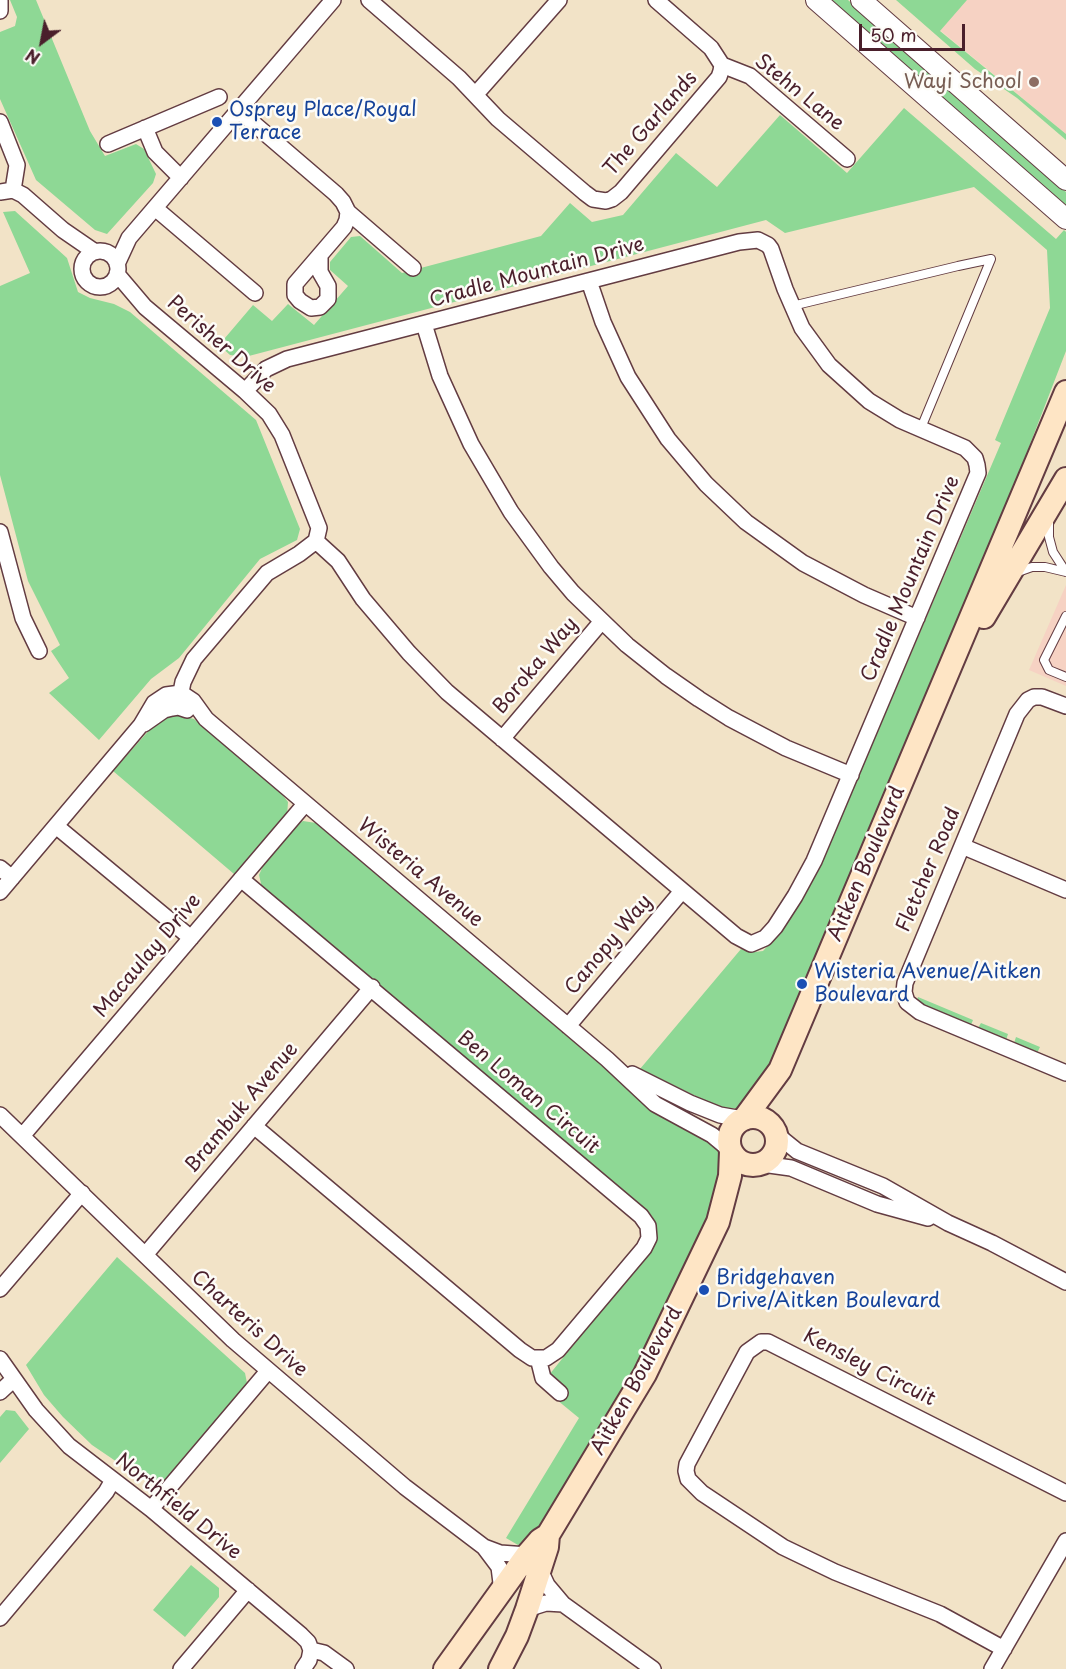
<!DOCTYPE html>
<html>
<head>
<meta charset="utf-8">
<style>
	body { margin:0 }
	#map { position:relative; width:1066px; height:1669px; overflow:hidden; background:#f2e3c7; font-family:"Playpen Sans",sans-serif }
	canvas { display:block }
	.north { position:absolute; left:12px; top:12px; width:60px; height:60px; -webkit-text-stroke:4px #fdfcf7; paint-order:stroke; rotate:212deg; font-size:16px; font-weight:700; line-height:24px; text-align:center; color:#4a1f2b }
	.north::after { content:''; display:block; margin:auto; width:21px; height:27px; background:#4a1f2b; clip-path:polygon(50% 0,100% 100%,50% 72%,0 100%) }
	.scale { position:absolute; left:859px; top:24px; width:106px; height:27px; box-sizing:border-box; border:3px solid #4a1f2b; border-top:0; padding-left:8px; font-size:18px; line-height:21px; white-space:nowrap; color:#4a1f2b; -webkit-text-stroke:4px #fdfcf7; paint-order:stroke }
</style>
</head>
<body>
<div id="map">
<canvas width="1066" height="1669"></canvas>
<div class="north">N</div>
<div class="scale">50 m</div>
</div>
<script>
const context = document.querySelector('canvas').getContext('2d');
context.lineJoin = 'round';
function fill(path, color) {
  context.fillStyle = color;
  context.fill(path, 'evenodd');
}
function poly(rows) {
  const path = new Path2D();
  for (const r of rows) {
    if (r.length === 3) {
      path.moveTo(r[0] + r[2], r[1]);
      path.arc(r[0], r[1], r[2], 0, 2 * Math.PI);
      continue;
    }
    path.moveTo(r[0], r[1]);
    for (let i = 2; i < r.length; i += 2) path.lineTo(r[i], r[i + 1]);
  }
  return path;
}
function stroke(path, color, width, dash) {
  context.strokeStyle = color;
  context.lineWidth = width;
  context.lineCap = dash ? 'butt' : 'round';
  context.setLineDash(dash || []);
  context.stroke(path);
}
function drawText(font, color, halo, rows, align = 'center') {
  context.font = font + ' "Playpen Sans",sans-serif';
  context.lineWidth = 5;
  context.setLineDash([]);
  context.textBaseline = 'middle';
  context.strokeStyle = halo;
  context.fillStyle = color;
  for (const [text, x, y, turn = 0] of rows) {
    context.save();
    context.translate(x, y);
    context.rotate((+turn || 0) * Math.PI / 180);
    context.textAlign = isNaN(turn) ? turn : align;
    if (halo) context.strokeText(text, 0, 0);
    context.fillText(text, 0, 0);
    context.restore();
  }
}
fill(poly([
	[967,0,1066,0,1066,134,940,30],
	[1066,585,1066,686,1029,670]
]), '#f6d2c3');
fill(poly([
	[10,0,36,0,90,131,105,156,136,144,144,149,156,174,153,183,107,234,95,230,36,180,0,99,0,32,15,26,17,17],
	[830,0,848,0,1066,192,1066,208],
	[896,0,967,0,940,31,1066,134,1066,140,1017,98,975,69],
	[904,108,1056,239,1064,230,1066,232,1066,351,1017,478,775,1067,738,1108,728,1109,710,1103,640,1069,741,949,755,952,763,951,773,940,801,902,878,731,1001,443,995,440,1050,308,1047,250,974,187,785,233,766,220,245,357,230,355,219,345,253,305,272,321,288,304,314,325,348,286,330,270,330,262,351,237,360,236,402,273,541,236,570,203,592,222,623,215,676,153,717,187,780,115,847,173],
	[15,211,67,258,78,292,90,298,114,304,130,312,256,420,300,529,297,540,260,559,179,658,151,679,99,740,49,693,69,678,51,651,60,645,28,581,0,475,0,286,30,273,3,212],
	[176,714,194,719,281,793,288,802,287,816,234,874,113,771,159,719],
	[303,821,316,823,628,1084,719,1147,722,1155,721,1169,709,1219,626,1391,540,1529,528,1541,518,1545,506,1538,579,1418,540,1386,650,1251,657,1238,657,1227,652,1216,640,1205,262,888,259,875,263,866,297,825],
	[918,997,973,1020,971,1025,921,1004,917,1000],
	[981,1023,1008,1034,1006,1040,978,1028],
	[1016,1037,1040,1047,1037,1053,1014,1043],
	[117,1257,245,1373,247,1383,165,1480,155,1483,117,1462,92,1445,63,1417,44,1395,26,1365],
	[6,1410,15,1411,29,1429,0,1463,0,1417],
	[191,1565,219,1588,219,1597,185,1637,153,1610]
]), '#8ed895');
const service = poly([
	[792,306,958,266,991,259,921,428],
	[1049,520,1049,537,1053,552,1066,572],
	[1018,572,1032,567,1045,567,1066,572],
	[1066,616,1044,660,1049,670,1066,677]
]);
const minor = poly([
	[369,0,459,78,498,119,585,193,593,199,606,201,612,199,621,192,719,77,721,71,722,65,711,48,656,0],
	[0,1,0,11],
	[722,65,750,76,847,159],
	[476,94,559,0],
	[238,110,336,194,343,202,348,212,413,268],
	[0,122,17,165,13,190],
	[145,128,155,152,181,178],
	[108,144,219,97],
	[0,192,13,190,23,195,63,230,95,252],
	[155,208,255,293],
	[100,269,18],
	[320,255,320,272,328,286,328,299,320,307,311,308,300,301,295,295,295,284,344,227,347,220,348,212],
	[117,264,129,238,333,0],
	[117,274,145,307,245,391,269,414,282,435,319,528,316,541,299,554,267,573,194,659,183,682,178,707],
	[589,281,603,322,628,377,668,439,706,484,746,522,803,563,864,595,917,618],
	[424,324,440,376,471,444,511,512,551,567,573,593,627,645,666,676,699,699,729,718,786,748,851,775],
	[245,391,266,369,287,359,739,242,758,240,768,245,771,249,785,289,802,328,829,365,869,401,900,420,965,448,975,458,977,465,978,473,975,480,814,861,795,896,775,927,765,938,751,944,736,936,447,692,409,653,363,599,338,561,316,541],
	[0,532,23,618,39,651],
	[1066,706,1042,697,1034,697,1028,700,1017,714,905,983,904,992,907,1002,920,1012,1066,1073],
	[144,724,164,710,172,708,178,707,187,710],
	[502,739,602,621],
	[56,826,191,938],
	[962,846,1066,890],
	[0,868,12,878],
	[241,879,641,1216,648,1226,649,1238,644,1248,558,1350,546,1358,532,1358,520,1350,254,1126],
	[0,892,141,725,154,703,166,695,181,693,193,701,206,719,607,1059,655,1104,712,1135,730,1150],
	[568,1026,682,891],
	[632,1074,690,1103,720,1115,743,1119],
	[0,1115,233,1340,405,1487,484,1547,499,1567,502,1591],
	[776,1134,797,1151,883,1186,948,1223,992,1243,1066,1282],
	[23,1135,305,804],
	[762,1164,791,1168,877,1204,928,1218],
	[145,1255,372,987],
	[0,1289,82,1193],
	[538,1358,543,1378,560,1393],
	[0,1359,36,1410,69,1446,151,1509,301,1635,308,1642,311,1650,324,1653,346,1669],
	[0,1392,14,1379],
	[151,1509,268,1371],
	[484,1547,500,1553,527,1555],
	[540,1570,547,1585,563,1604,653,1669],
	[527,1609,546,1603,563,1604],
	[0,1618,106,1492,113,1480],
	[1004,1649,940,1614,835,1572,783,1547,702,1493,688,1479,686,1471,687,1464,747,1352,761,1342,768,1342,1066,1493],
	[181,1669,248,1590],
	[303,1669,309,1660,311,1650],
	[992,1669,1066,1541]
]);
const tertiary = poly([
	[816,0,1066,219],
	[861,0,1066,180]
]);
const secondary = poly([
	[984,617,1066,479],
	[753,1141,24],
	[744,1119,780,1070,1066,392],
	[445,1669,527,1555,540,1540,548,1535],
	[500,1669,517,1636,527,1609,547,1547,548,1535,645,1374,718,1222,730,1176,731,1151]
]);
stroke(service, '#633c42', 10);
stroke(minor, '#633c42', 18);
stroke(tertiary, '#633c42', 22);
stroke(secondary, '#633c42', 26);
stroke(service, '#fff', 8);
stroke(minor, '#fff', 15);
stroke(tertiary, '#fff', 20);
stroke(secondary, '#fee5c5', 22);
for (const [x, y, r, color] of [
	[1034,82,6,"#8d6e63"],
	[217,122,6,"#1a4fb4"],
	[802,984,6,"#1a4fb4"],
	[704,1290,6,"#1a4fb4"]
]) {
  const dot = new Path2D();
  dot.arc(x, y, r, 0, 2 * Math.PI);
  context.fillStyle = color;
  context.fill(dot);
  stroke(dot, '#fdfcf7', 2);
}
drawText('20px', '#785e54', '#fdfcf7', [
	["Wayi School",1022,82]
], 'right');
drawText('20px', '#4a1f2b', '#fdfcf7', [
	["Stehn Lane",799,93,39],
	["The Garlands",651,124,-49],
	["Cradle Mountain Drive",537,273,-15],
	["Perisher Drive",221,345,41],
	["Cradle Mountain Drive",911,579,-67],
	["Boroka Way",536,666,-50],
	["Aitken Boulevard",867,864,-67],
	["Fletcher Road",929,870,-67],
	["Wisteria Avenue",420,873,40],
	["Canopy Way",609,945,-50],
	["Macaulay Drive",148,956,-50],
	["Ben Loman Circuit",528,1093,40],
	["Brambuk Avenue",242,1108,-50],
	["Charteris Drive",249,1324,42],
	["Kensley Circuit",869,1368,27],
	["Aitken Boulevard",637,1381,-61],
	["Northfield Drive",178,1507,39]
]);
drawText('20px', '#164399', '#fdfcf7', [
	["Osprey Place/Royal",229,110],
	["Terrace",229,133],
	["Wisteria Avenue/Aitken",814,972],
	["Boulevard",814,995],
	["Bridgehaven",716,1278],
	["Drive/Aitken Boulevard",716,1301]
], 'left');
</script>
</body>
</html>
